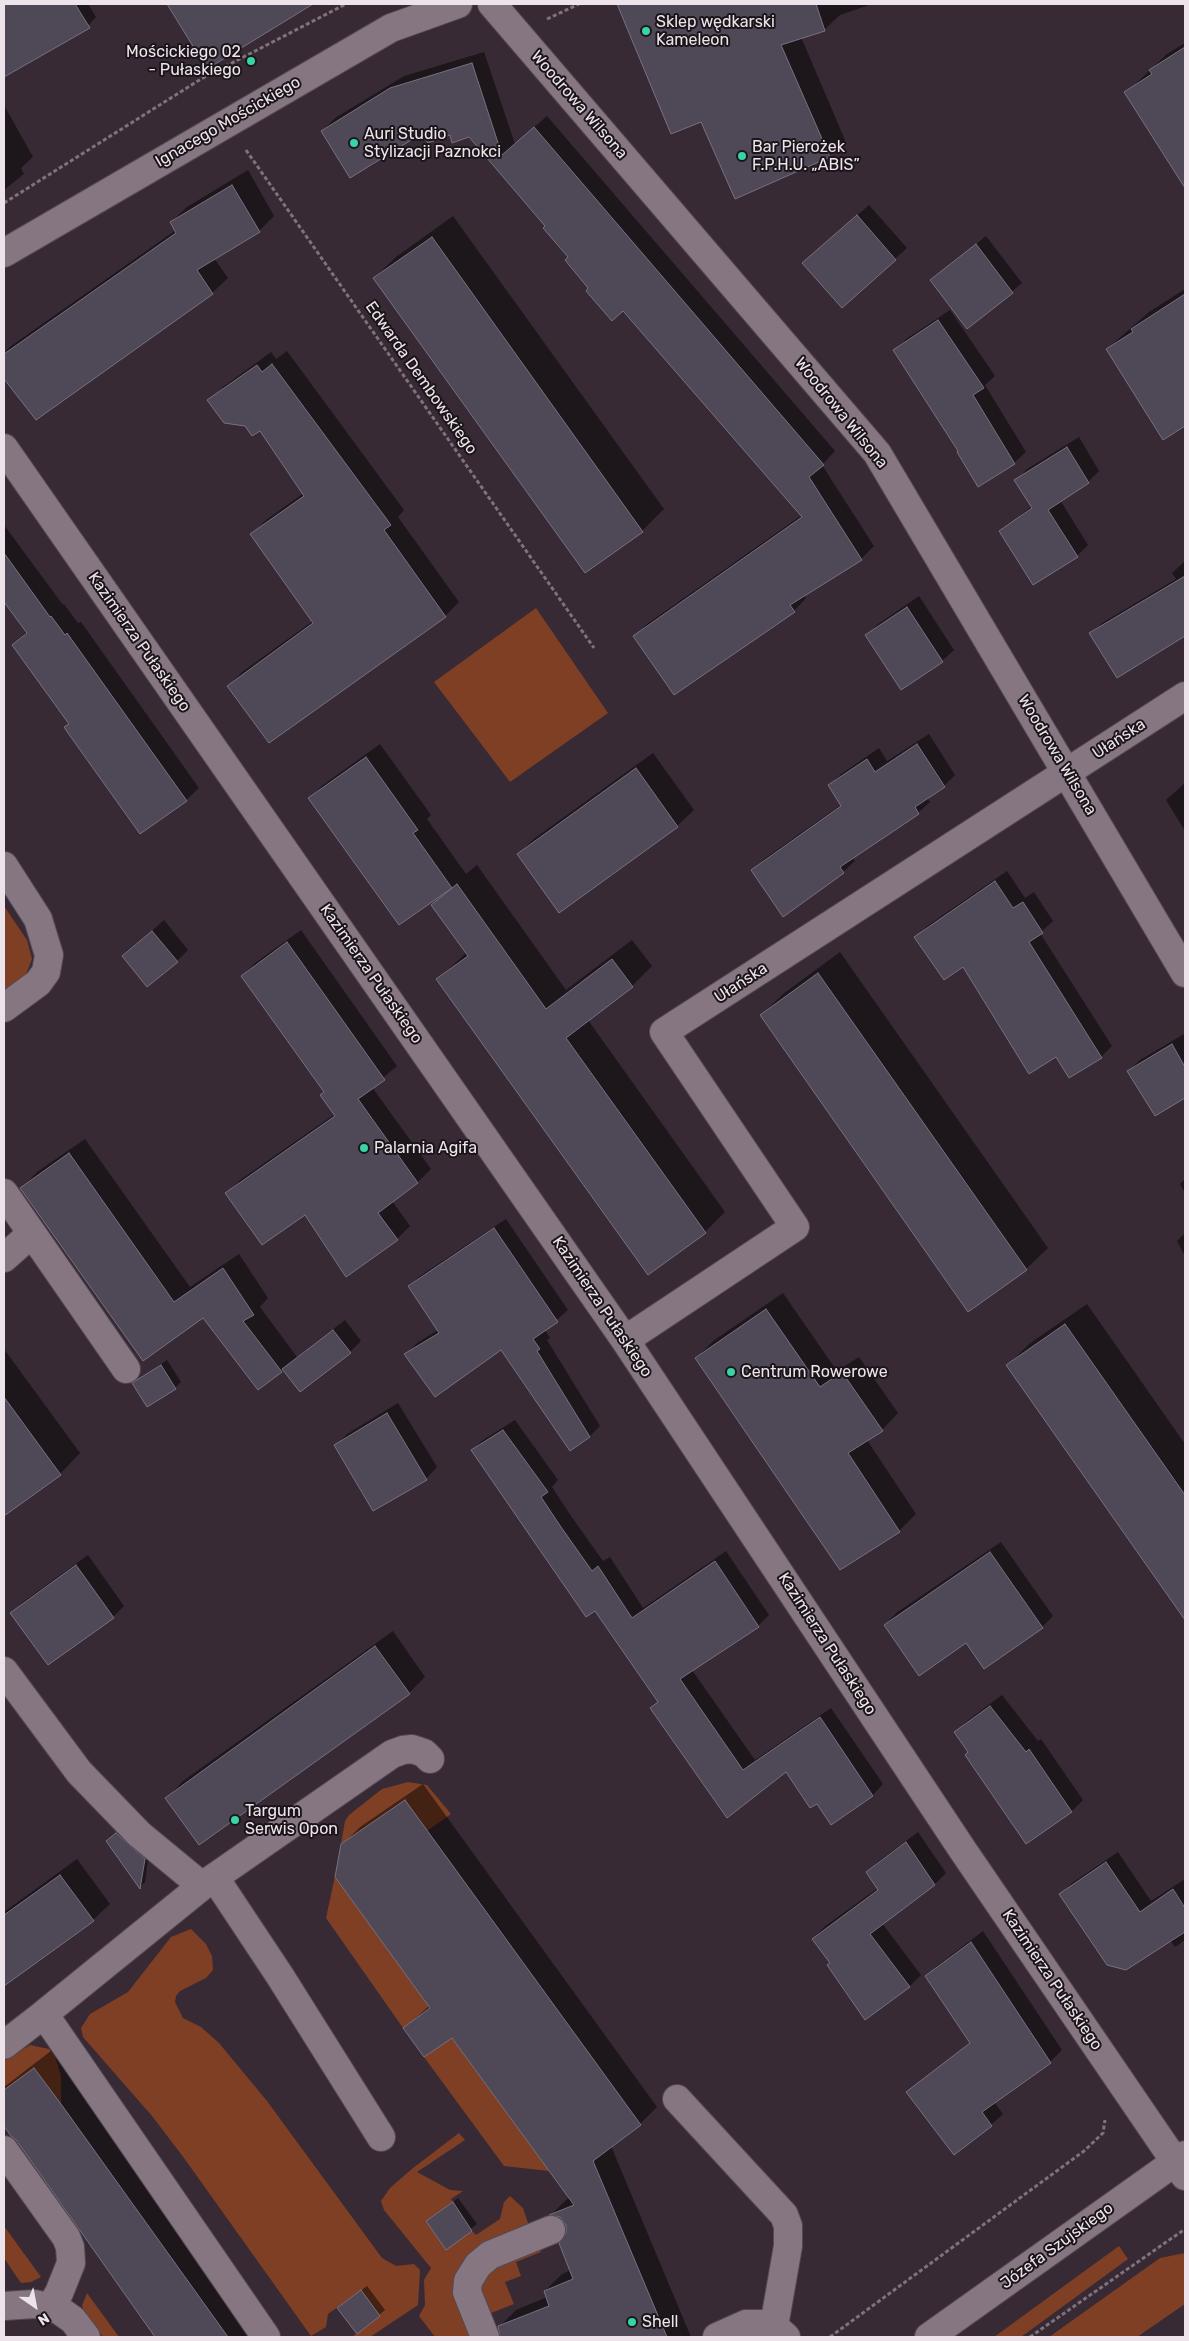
<!DOCTYPE html>
<html>
<head>
<meta charset="utf-8">
<style>
	body { margin:0 }
	#map { position:relative; width:1189px; height:2341px; overflow:hidden; background:#372a34; font-family:Rubik,sans-serif }
	canvas { display:block }
	.frame { position:absolute; inset:0; border:5px solid #ede4eb; pointer-events:none }
	.north { position:absolute; left:10px; top:2281px; width:50px; height:50px; -webkit-text-stroke:4px #1b1519; paint-order:stroke; rotate:147deg; font-size:14px; font-weight:700; line-height:20px; text-align:center; color:#ede4eb }
	.north::after { content:''; display:block; margin:auto; width:18px; height:22px; background:#ede4eb; clip-path:polygon(50% 0,100% 100%,50% 72%,0 100%) }
</style>
</head>
<body>
<div id="map">
<canvas width="1189" height="2341"></canvas>
<div class="frame"></div>
<div class="north">N</div>
</div>
<script>
const context = document.querySelector('canvas').getContext('2d');
context.lineJoin = 'round';
function fill(path, color) {
  context.fillStyle = color;
  context.fill(path, 'evenodd');
}
function poly(rows) {
  const path = new Path2D();
  for (const r of rows) {
    path.moveTo(r[0], r[1]);
    for (let i = 2; i < r.length; i += 2) path.lineTo(r[i], r[i + 1]);
  }
  return path;
}
function stroke(path, color, width, dash) {
  context.strokeStyle = color;
  context.lineWidth = width;
  context.lineCap = dash ? 'butt' : 'round';
  context.setLineDash(dash || []);
  context.stroke(path);
}
function drawText(font, color, halo, rows, align = 'center') {
  context.font = font + ' Rubik,sans-serif';
  context.lineWidth = 4;
  context.setLineDash([]);
  context.textBaseline = 'middle';
  context.strokeStyle = halo;
  context.fillStyle = color;
  for (const [text, x, y, turn = 0] of rows) {
    context.save();
    context.translate(x, y);
    context.rotate((+turn || 0) * Math.PI / 180);
    context.textAlign = isNaN(turn) ? turn : align;
    if (halo) context.strokeText(text, 0, 0);
    context.fillText(text, 0, 0);
    context.restore();
  }
}
fill(poly([
	[536,608,608,713,510,782,434,682],
	[4,906,27,940,32,959,25,977,4,995],
	[408,1782,427,1785,451,1814,427,1831,405,1801,341,1844,345,1821,349,1815,382,1789],
	[335,1876,430,2008,403,2028,326,1918],
	[191,1929,206,1944,212,1956,213,1970,206,1978,180,1991,176,1996,175,2002,183,2018,201,2027,219,2043,267,2101,382,2258,396,2266,414,2264,420,2270,418,2305,370,2337,352,2337,380,2316,360,2291,328,2314,326,2327,311,2336,184,2158,152,2116,83,2037,81,2028,90,2014,128,1992,171,1937],
	[452,2038,549,2171,504,2166,424,2057],
	[30,2045,49,2049,55,2056,61,2076,61,2104,34,2068,4,2090,4,2061],
	[459,2133,465,2140,417,2172,450,2190,463,2191,451,2199,453,2202,426,2221,445,2249,472,2231,476,2235,500,2219,504,2202,510,2196,523,2208,528,2223,527,2228,478,2253,476,2337,435,2337,419,2316,425,2305,424,2280,431,2268,384,2210,381,2201,390,2188,413,2168],
	[4,2226,41,2277,31,2282,21,2283,4,2258],
	[537,2244,541,2252,516,2262,521,2276,505,2282,514,2304,486,2315,477,2292,482,2274],
	[1119,2246,1128,2259,1021,2337,994,2337],
	[1185,2253,1185,2304,1137,2337,1049,2337,1160,2258],
	[87,2293,119,2337,103,2337,85,2313,82,2306]
]), '#7f3f24');
fill(poly([
	[4,4,88,4,96,17,85,29,4,75],
	[182,4,308,4,304,8,174,12],
	[621,4,872,4,840,15,824,30,801,37,845,140,829,156,702,120,619,6],
	[1185,43,1185,180,1183,182,1126,93,1167,54],
	[484,52,515,144,547,116,835,451,822,465,874,546,861,559,804,595,806,598,794,611,635,636,647,624,802,515,624,310,590,288,547,226,469,136,421,132,322,131,335,118,404,76],
	[4,105,33,157,21,168,24,174,4,190],
	[248,170,274,216,259,231,214,258,228,278,212,293,37,418,4,372,4,353,11,346,176,230,171,222,187,207],
	[869,205,907,248,842,306,815,252],
	[453,216,664,509,642,531,374,278,396,257],
	[986,236,1022,283,967,328,932,280],
	[1185,289,1185,425,1164,438,1107,349,1149,312],
	[950,310,995,376,985,385,1026,452,1014,463,960,451,895,350,906,339],
	[287,351,404,510,398,517,459,602,445,616,228,686,242,672,313,621,252,534,266,520,304,493,260,429,246,425,209,401,223,387,271,352,276,359],
	[1079,437,1099,471,1088,482,1060,500,1088,545,1077,556,1001,531,1032,506,1016,481,1027,469],
	[4,525,63,605,64,604,78,623,81,622,199,788,186,800,70,723,13,645,27,631,4,600],
	[1185,561,1185,634,1117,677,1091,634,1102,623,1176,579,1172,573],
	[919,596,954,650,942,661,901,688,867,635,878,624],
	[929,734,955,775,944,786,927,797,930,802,918,813,852,857,855,861,843,872,753,870,764,859,842,804,829,785,841,774,879,748,887,761],
	[380,744,431,815,427,819,466,874,477,865,566,990,632,940,652,966,632,986,588,1020,725,1212,705,1232,438,979,467,952,433,905,446,892,309,798,323,785],
	[653,753,694,810,677,826,518,854,535,838],
	[1185,783,1185,831,1166,800],
	[1007,871,1025,898,1034,892,1053,921,1040,933,1112,1046,1101,1057,1057,1055,964,965,916,937,927,926],
	[164,920,188,950,177,961,124,956],
	[301,930,397,1066,372,1087,431,1169,418,1182,392,1201,410,1226,397,1239,227,1193,240,1180,335,1114,325,1092,242,976,255,963],
	[840,952,1048,1248,1026,1269,761,1015,783,994],
	[1184,1034,1185,1097,1155,1114,1128,1071,1140,1060],
	[85,1139,190,1287,239,1254,268,1298,260,1307,297,1357,345,1320,361,1341,350,1352,284,1369,281,1371,204,1316,143,1359,22,1188,37,1172],
	[1185,1179,1185,1193,1180,1184],
	[506,1219,568,1310,545,1330,550,1338,547,1340,600,1426,590,1436,570,1449,501,1349,406,1354,417,1343,438,1330,409,1286,420,1276],
	[1185,1233,1185,1256,1177,1241],
	[783,1293,837,1371,859,1357,898,1413,882,1430,867,1440,916,1514,899,1531,697,1358,713,1341],
	[1087,1304,1185,1444,1185,1617,1008,1365,1029,1344],
	[4,1349,80,1453,60,1474,4,1514],
	[167,1360,181,1382,175,1388,134,1383],
	[398,1403,437,1467,426,1479,336,1445,347,1434],
	[515,1420,558,1480,552,1487,571,1516,603,1561,610,1557,643,1608,726,1551,769,1615,758,1626,692,1670,755,1760,831,1708,883,1784,873,1795,831,1823,817,1802,786,1771,727,1817,659,1701,595,1610,472,1450,483,1440],
	[1001,1542,1053,1616,1042,1627,967,1641,885,1625,896,1613],
	[88,1555,124,1606,113,1617,12,1613,23,1602],
	[393,1631,425,1677,409,1693,167,1798,183,1781],
	[1002,1695,1038,1741,1041,1739,1083,1800,1071,1812,970,1752,955,1732,967,1721],
	[423,1784,657,2107,640,2124,611,2146,691,2337,500,2337,499,2327,516,2310,547,2297,545,2291,562,2274,571,2270,567,2224,561,2216,552,2214,569,2197,452,2037,405,2028,430,2005,342,1845,360,1827],
	[123,1829,149,1853,145,1882,140,1887,108,1841],
	[918,1832,946,1873,935,1884,882,1923,921,1975,910,1986,865,2018,831,1963,813,1939,824,1927,878,1888,867,1872,879,1861],
	[1118,1852,1151,1901,1185,1879,1185,1940,1175,1947,1170,1940,1061,1894,1072,1883],
	[77,1859,110,1904,93,1920,4,1984,4,1912],
	[983,1931,1062,2050,1050,2062,994,2102,1003,2114,991,2125,908,2092,971,2042,927,1976,938,1965],
	[56,2047,265,2337,157,2337,4,2122,4,2087],
	[458,2198,477,2224,446,2248,427,2221],
	[367,2286,385,2310,379,2315,344,2303]
]), '#0007');
const building = poly([
	[4,4,75,4,90,28,4,77,4,4],
	[167,4,313,4,207,69,167,4],
	[617,4,816,4,825,31,781,45,830,157,735,199,701,122,671,134,617,4],
	[1185,47,1185,188,1124,92,1152,74,1149,70,1185,47],
	[472,63,502,155,534,127,824,465,809,477,862,560,790,605,795,612,674,695,633,636,802,517,623,311,612,321,586,291,588,288,565,260,568,257,543,228,545,226,469,137,452,143,450,135,428,143,421,134,350,178,321,131,390,88,472,63],
	[232,185,260,232,197,270,213,294,36,420,4,379,4,354,176,233,170,222,232,185],
	[857,215,896,260,842,308,802,263,857,215],
	[432,237,643,532,585,573,373,278,432,237],
	[976,244,1013,293,967,329,930,280,976,244],
	[1185,294,1185,426,1163,440,1106,349,1133,332,1131,329,1185,294],
	[938,320,984,388,973,395,1015,464,978,487,957,452,958,451,893,350,938,320],
	[272,364,391,525,384,530,446,617,269,743,227,686,313,623,250,534,304,496,260,431,252,436,245,426,224,423,207,400,257,365,262,372,272,364],
	[1067,447,1089,483,1048,510,1078,557,1033,585,999,531,1032,508,1014,480,1067,447],
	[4,553,50,617,51,616,65,635,67,633,187,801,140,834,68,733,64,727,69,724,12,645,27,633,4,602,4,553],
	[1185,576,1185,636,1117,678,1089,633,1185,576],
	[907,607,943,662,901,690,865,635,907,607],
	[917,744,945,787,915,807,919,814,840,867,844,873,783,917,751,870,841,806,828,785,867,759,875,772,917,744],
	[366,757,418,830,413,833,452,888,399,925,308,798,366,757],
	[636,768,678,827,559,913,517,854,636,768],
	[995,881,1013,908,1023,902,1043,933,1029,942,1102,1058,1069,1078,1056,1057,1029,1074,963,967,944,980,914,937,995,881],
	[457,884,546,1009,612,959,633,987,566,1038,706,1233,648,1275,436,979,468,956,431,905,457,884],
	[152,931,178,962,147,987,122,956,152,931],
	[287,942,385,1080,358,1099,418,1183,378,1213,398,1240,346,1277,305,1215,262,1245,225,1193,335,1116,320,1095,324,1092,241,976,287,942],
	[818,973,1027,1270,968,1312,760,1015,818,973],
	[1172,1044,1185,1067,1185,1098,1155,1116,1127,1071,1172,1044],
	[69,1153,174,1302,223,1268,254,1315,243,1321,282,1372,258,1390,203,1318,143,1361,20,1188,69,1153],
	[494,1228,558,1322,533,1339,540,1349,537,1351,590,1437,570,1451,501,1350,435,1397,404,1354,439,1333,408,1286,494,1228],
	[766,1309,820,1387,842,1372,883,1431,848,1453,900,1532,840,1570,695,1358,766,1309],
	[1065,1324,1185,1495,1185,1620,1006,1365,1065,1324],
	[333,1330,351,1353,300,1392,282,1369,333,1330],
	[161,1365,176,1389,147,1407,132,1383,161,1365],
	[4,1397,61,1475,4,1516,4,1397],
	[387,1413,427,1480,373,1511,334,1445,387,1413],
	[503,1430,548,1492,541,1497,561,1527,592,1571,598,1566,632,1618,715,1561,759,1627,680,1679,743,1770,820,1717,873,1796,831,1825,817,1804,810,1808,786,1772,727,1818,650,1708,658,1702,595,1611,586,1617,471,1450,503,1430],
	[990,1552,1043,1628,984,1669,966,1643,919,1676,884,1625,990,1552],
	[76,1565,114,1618,48,1665,10,1613,76,1565],
	[375,1646,410,1694,199,1845,165,1798,375,1646],
	[990,1706,1026,1752,1029,1749,1072,1812,1026,1844,965,1755,968,1752,954,1732,990,1706],
	[405,1800,641,2125,593,2161,667,2337,500,2337,498,2326,549,2306,544,2291,573,2279,559,2243,566,2233,566,2225,560,2217,549,2215,574,2205,452,2038,424,2057,403,2028,430,2008,335,1877,341,1844,405,1800],
	[116,1833,145,1859,140,1889,106,1841,116,1833],
	[906,1842,935,1885,870,1934,910,1987,865,2020,827,1965,830,1963,812,1939,878,1890,866,1872,906,1842],
	[1106,1862,1140,1912,1173,1889,1185,1908,1185,1932,1126,1970,1107,1965,1059,1894,1106,1862],
	[60,1875,94,1921,4,1986,4,1915,60,1875],
	[971,1942,1051,2063,982,2112,992,2126,954,2155,906,2092,970,2043,925,1976,971,1942],
	[34,2068,61,2104,228,2337,155,2337,17,2141,11,2136,4,2126,4,2090,34,2068],
	[453,2202,472,2231,446,2250,426,2221,453,2202],
	[361,2290,380,2316,357,2334,337,2308,361,2290]
]);
fill(building, '#4e4857');
stroke(building, '#777182', 1);
const minor = poly([
	[492,4,877,453,1185,973],
	[4,253,391,28,458,4],
	[4,448,625,1340,962,1849,1185,2176],
	[4,866,38,919,49,955,46,972,38,983,4,1008],
	[4,1193,126,1369],
	[4,1258,31,1234],
	[625,1340,795,1227,664,1032,1185,696],
	[4,1671,79,1772,139,1834,202,1886,44,2014,266,2337],
	[215,1878,280,1976,381,2137],
	[202,1886,392,1754,403,1750,412,1749,424,1753,430,1759],
	[4,2045,44,2014],
	[677,2099,784,2215,788,2226,788,2246,774,2326,786,2337],
	[4,2150,66,2237,70,2247,71,2263,59,2293,50,2308],
	[4,2306,35,2304,59,2310,73,2320,86,2337],
	[485,2337,467,2292,468,2281,478,2265,490,2255,551,2230],
	[717,2337,746,2324,766,2324,774,2326],
	[929,2337,1185,2155]
]);
stroke(minor, '#544952', 30);
stroke(poly([
	[547,19,579,4],
	[246,150,594,648],
	[4,203,201,79,346,4],
	[830,2337,1084,2151,1103,2133,1105,2120],
	[1030,2337,1185,2229]
]), '#7e737c', 3, [4, 2.5]);
stroke(minor, '#867682', 28);
for (const [x, y, r, color] of [
	[646,31,5,"#36d4a7"],
	[251,61,5,"#36d4a7"],
	[354,143,5,"#36d4a7"],
	[742,156,5,"#36d4a7"],
	[364,1148,5,"#36d4a7"],
	[731,1372,5,"#36d4a7"],
	[235,1820,5,"#36d4a7"],
	[632,2322,5,"#36d4a7"]
]) {
  const dot = new Path2D();
  dot.arc(x, y, r, 0, 2 * Math.PI);
  context.fillStyle = color;
  context.fill(dot);
  stroke(dot, '#1b1519', 2);
}
drawText('16px', '#ede4eb', '#1b1519', [
	["Sklep wędkarski",656,22],
	["Kameleon",656,40],
	["Mościckiego 02",241,52,"right"],
	["- Pułaskiego",241,70,"right"],
	["Auri Studio",364,134],
	["Stylizacji Paznokci",364,152],
	["Bar Pierożek",752,147],
	["F.P.H.U. „ABIS”",752,165],
	["Palarnia Agifa",374,1148],
	["Centrum Rowerowe",741,1372],
	["Targum",245,1811],
	["Serwis Opon",245,1829],
	["Shell",642,2322]
], 'left');
drawText('16px', '#ede4eb', '#1b1519', [
	["Woodrowa Wilsona",579,105,49],
	["Ignacego Mościckiego",228,122,-30],
	["Edwarda Dembowskiego",421,378,55],
	["Woodrowa Wilsona",841,413,51],
	["Kazimierza Pułaskiego",139,642,55],
	["Ułańska",1119,739,-33],
	["Woodrowa Wilsona",1057,755,59],
	["Kazimierza Pułaskiego",371,974,55],
	["Ułańska",741,983,-33],
	["Kazimierza Pułaskiego",602,1307,56],
	["Kazimierza Pułaskiego",827,1644,57],
	["Kazimierza Pułaskiego",1052,1980,56],
	["Józefa Szujskiego",1057,2246,-36]
]);
</script>
</body>
</html>
